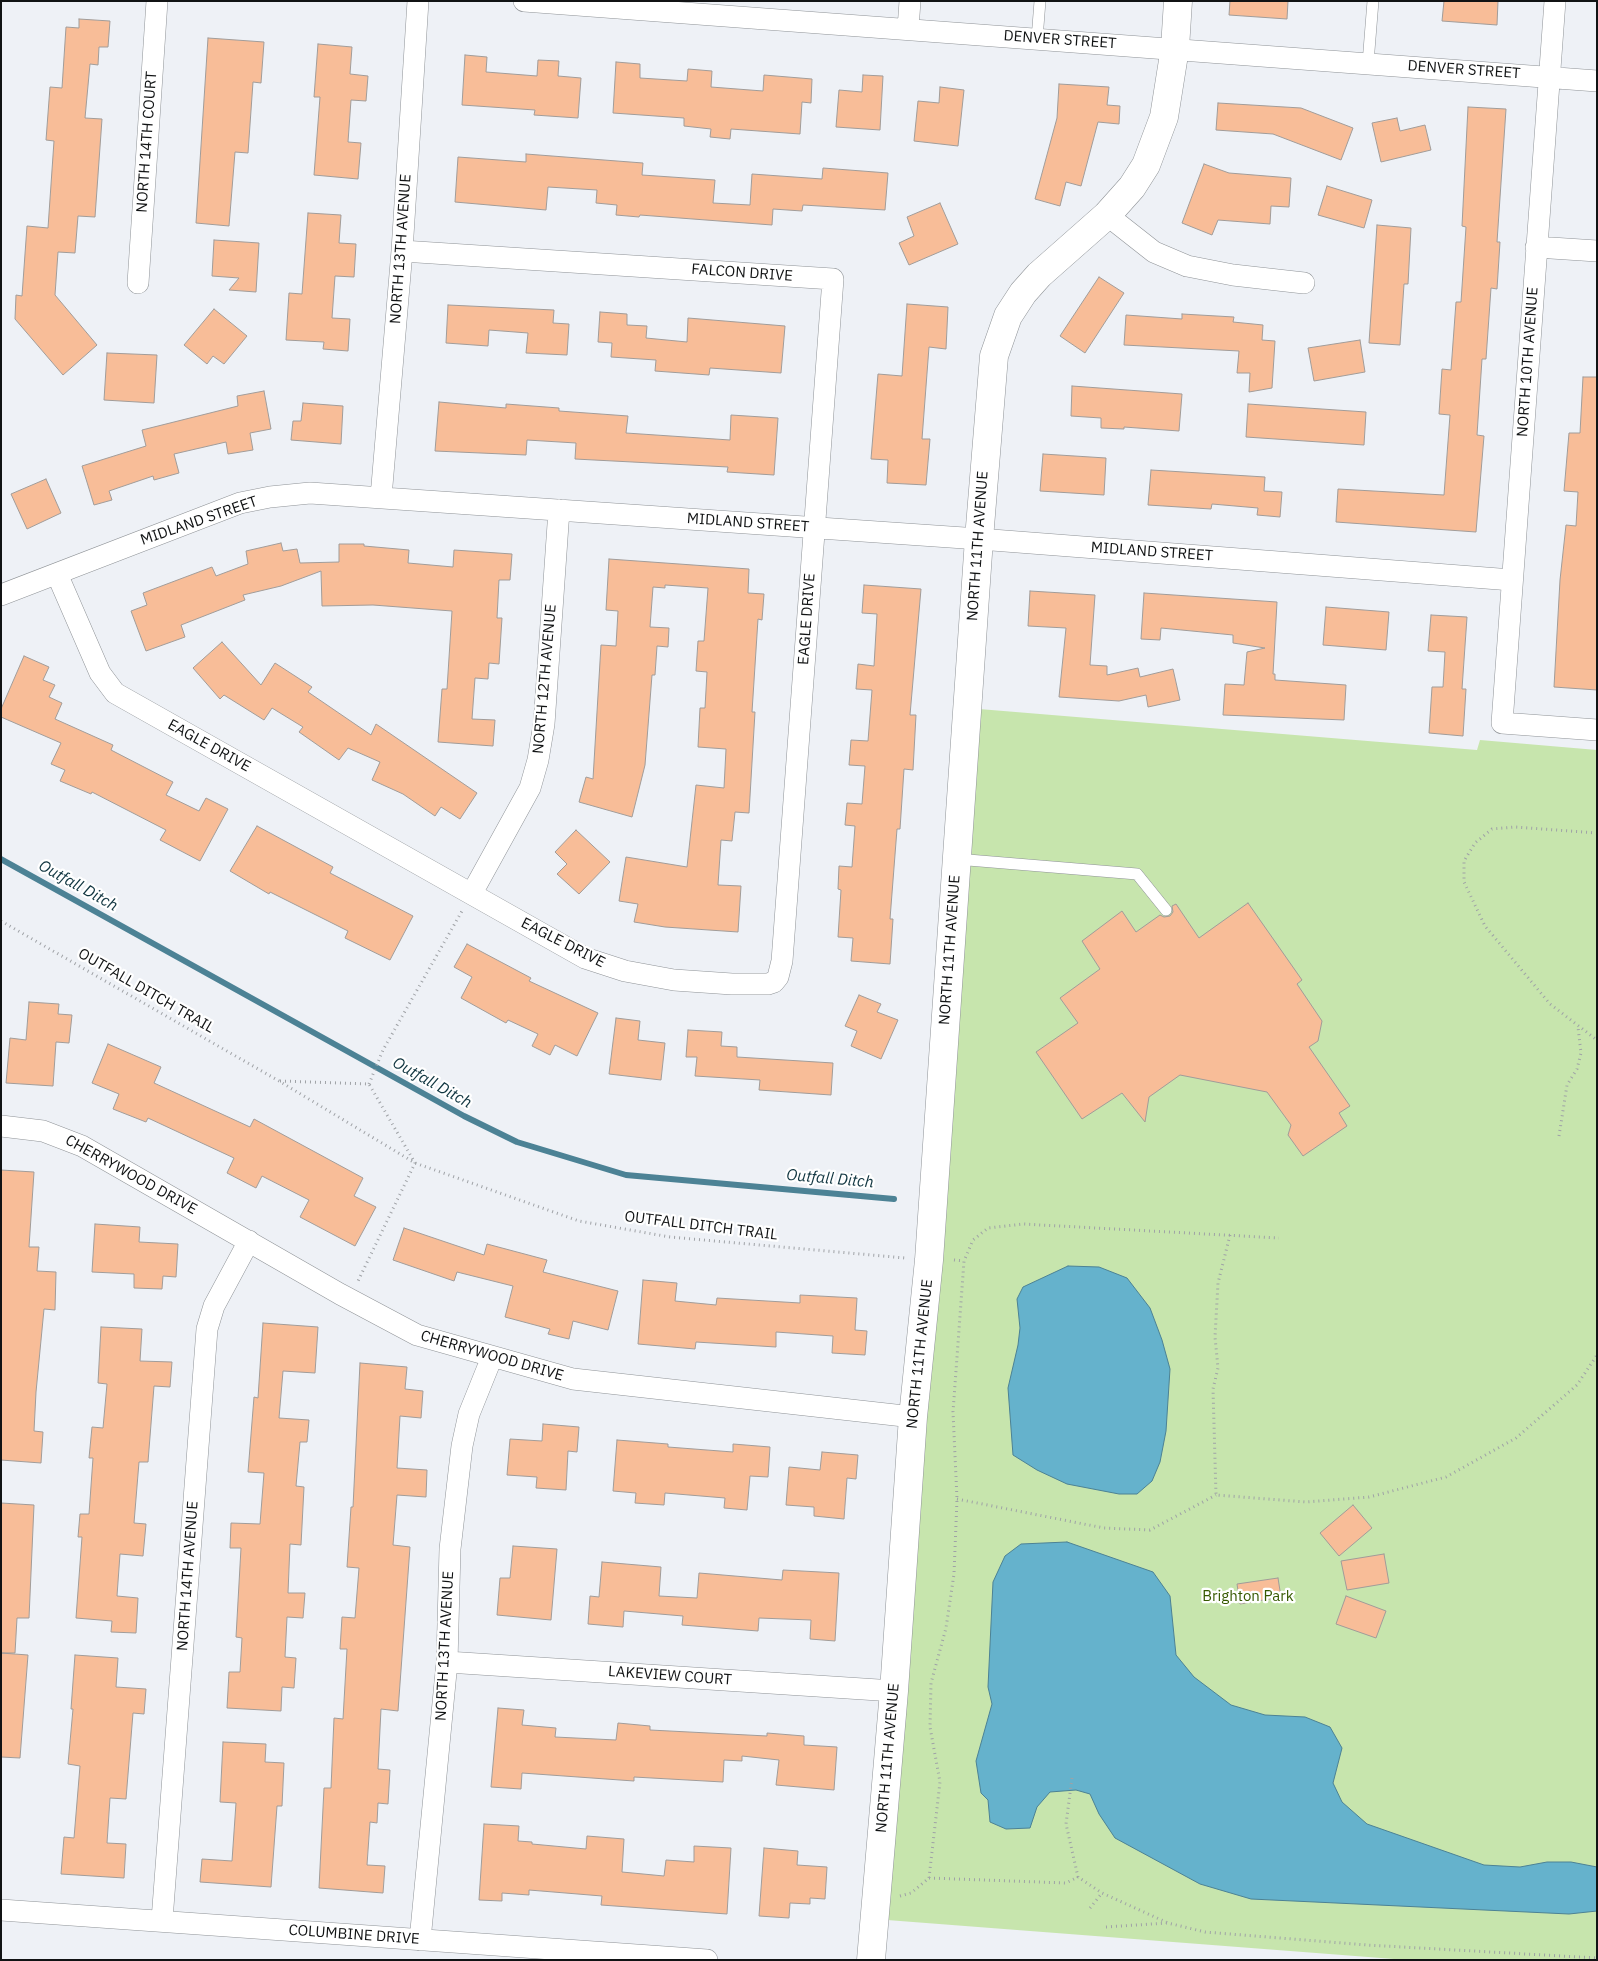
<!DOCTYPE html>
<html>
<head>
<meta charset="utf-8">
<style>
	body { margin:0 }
	#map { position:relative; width:1598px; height:1961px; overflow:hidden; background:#eef1f6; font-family:"IBM Plex Sans",sans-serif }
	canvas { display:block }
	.frame { position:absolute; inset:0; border:2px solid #111314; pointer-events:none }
</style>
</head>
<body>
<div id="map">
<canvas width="1598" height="1961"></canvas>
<div class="frame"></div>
</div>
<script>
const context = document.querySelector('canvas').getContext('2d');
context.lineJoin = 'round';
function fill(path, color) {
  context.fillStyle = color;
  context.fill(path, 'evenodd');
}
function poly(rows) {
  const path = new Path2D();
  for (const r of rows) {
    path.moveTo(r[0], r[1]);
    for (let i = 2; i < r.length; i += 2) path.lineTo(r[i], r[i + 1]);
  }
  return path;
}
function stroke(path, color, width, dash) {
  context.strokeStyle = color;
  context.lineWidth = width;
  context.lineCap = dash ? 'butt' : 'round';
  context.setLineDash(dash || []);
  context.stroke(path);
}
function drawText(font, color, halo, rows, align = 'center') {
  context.font = font + ' "IBM Plex Sans",sans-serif';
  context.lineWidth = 4.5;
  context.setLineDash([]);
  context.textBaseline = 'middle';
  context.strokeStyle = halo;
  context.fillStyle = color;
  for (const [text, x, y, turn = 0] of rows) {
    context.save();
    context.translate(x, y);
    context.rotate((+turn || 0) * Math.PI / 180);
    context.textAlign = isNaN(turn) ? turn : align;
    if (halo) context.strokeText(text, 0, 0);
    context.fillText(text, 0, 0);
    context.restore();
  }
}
fill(poly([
	[967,708,1477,750,1480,740,1597,750,1597,1960,1407,1960,874,1919]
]), '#c7e5ad');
const water = poly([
	[1068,1266,1099,1267,1127,1278,1150,1308,1162,1340,1170,1369,1166,1431,1160,1462,1152,1481,1137,1494,1119,1494,1067,1484,1037,1470,1013,1455,1008,1388,1018,1345,1020,1328,1017,1299,1023,1287,1068,1266],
	[1067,1542,1153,1572,1170,1596,1176,1655,1194,1677,1231,1705,1265,1715,1305,1717,1330,1727,1342,1748,1333,1783,1342,1802,1367,1824,1484,1865,1520,1867,1547,1862,1571,1862,1597,1867,1597,1911,1569,1914,1251,1899,1200,1884,1115,1838,1099,1814,1090,1794,1076,1790,1050,1792,1037,1807,1030,1828,1006,1829,990,1822,988,1800,981,1793,976,1761,992,1704,988,1687,993,1582,1005,1556,1021,1544,1067,1542]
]);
fill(water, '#65b2cc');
stroke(water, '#4c8295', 1);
stroke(poly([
	[1,859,464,1116,517,1142,626,1175,894,1199]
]), '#4c8295', 6);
const building = poly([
	[1230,1,1288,1,1287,19,1229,15,1230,1],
	[1444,1,1498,1,1497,25,1442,21,1444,1],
	[79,19,110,21,108,47,99,47,98,65,90,64,85,118,102,119,95,217,78,216,75,253,58,252,55,295,97,345,63,375,15,319,16,295,22,296,27,226,48,228,54,141,46,140,50,87,62,88,66,27,79,28,79,19],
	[208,38,264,42,261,83,253,82,248,153,235,152,229,226,196,223,208,38],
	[318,44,352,47,350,74,368,76,366,101,351,100,348,142,361,143,358,179,314,175,320,97,314,97,318,44],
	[465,55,487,57,486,72,537,76,538,60,559,61,558,76,581,78,578,118,534,115,535,110,462,105,465,55],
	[616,62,640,64,640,78,687,81,688,69,712,71,711,87,763,91,764,75,812,79,811,103,802,102,800,134,731,129,730,139,710,137,711,129,684,126,684,118,613,113,616,62],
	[863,75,883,76,880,130,836,127,839,90,862,92,863,75],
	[1059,84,1109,87,1107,105,1120,106,1119,124,1098,122,1081,186,1066,182,1060,206,1035,199,1057,118,1059,84],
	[940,87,964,90,958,146,914,141,918,101,939,103,940,87],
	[1218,103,1301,108,1353,128,1341,160,1273,134,1216,130,1218,103],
	[1468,107,1506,109,1497,242,1500,242,1497,289,1491,288,1486,359,1482,359,1477,435,1484,436,1476,532,1336,522,1338,489,1444,495,1450,415,1439,414,1442,369,1451,370,1456,302,1461,302,1466,227,1462,226,1468,107],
	[1397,118,1400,131,1425,125,1431,150,1381,162,1372,123,1397,118],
	[526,154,643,163,642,175,715,180,713,203,750,205,752,174,822,179,823,168,888,173,885,210,803,205,802,211,773,209,772,225,640,215,639,217,616,215,617,205,596,203,597,190,548,187,546,210,455,202,458,157,526,162,526,154],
	[1204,164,1229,173,1291,178,1289,207,1271,206,1270,224,1218,220,1212,235,1182,223,1204,164],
	[1327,186,1372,200,1364,228,1318,215,1327,186],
	[940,203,958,244,909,265,899,243,914,236,907,217,940,203],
	[308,213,341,215,339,243,356,244,354,277,335,276,332,318,350,319,348,351,323,349,324,342,286,340,289,293,302,294,308,213],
	[1377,225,1411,228,1408,284,1404,284,1400,345,1369,343,1377,225],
	[214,240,259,243,256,292,229,290,239,278,212,276,214,240],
	[1099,277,1124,293,1085,353,1060,336,1099,277],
	[907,304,948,307,946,349,929,347,922,439,930,439,926,485,887,483,888,460,871,459,878,374,902,376,907,304],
	[448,305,554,310,553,323,569,324,567,355,526,353,528,333,489,330,488,346,446,343,448,305],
	[214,309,247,336,224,364,213,356,207,364,184,345,214,309],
	[600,312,627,314,627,325,647,326,646,338,687,342,688,318,785,326,781,373,710,368,709,375,655,371,656,360,611,357,612,343,598,342,600,312],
	[1182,314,1234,317,1233,322,1263,325,1262,340,1275,341,1272,388,1249,392,1250,373,1237,373,1239,351,1124,345,1126,315,1182,319,1182,314],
	[1360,340,1365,372,1314,381,1308,348,1360,340],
	[107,353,157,355,154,403,104,400,107,353],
	[1583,377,1597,377,1597,690,1554,687,1560,580,1566,525,1576,526,1578,492,1564,491,1569,433,1580,433,1583,377],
	[1072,386,1182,394,1179,431,1124,427,1124,429,1101,428,1101,418,1071,416,1072,386],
	[264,391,271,429,250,433,253,450,228,454,226,442,174,454,179,473,154,480,153,476,109,491,112,500,94,505,82,466,146,446,142,430,238,406,237,396,264,391],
	[439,402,506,408,506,404,559,408,559,411,628,416,626,433,730,440,731,415,778,418,774,475,727,472,728,467,575,459,576,443,527,440,526,455,435,451,439,402],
	[303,403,343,406,341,444,291,440,293,421,301,421,303,403],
	[1248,404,1366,412,1364,445,1246,437,1248,404],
	[1043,454,1106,458,1104,495,1040,491,1043,454],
	[1151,470,1265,477,1264,491,1282,492,1280,517,1257,515,1258,508,1212,504,1211,509,1148,505,1151,470],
	[46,479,61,513,27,529,11,494,46,479],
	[281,543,283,551,297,549,300,563,339,562,339,544,364,544,364,546,409,550,408,563,453,567,454,550,512,554,510,580,499,580,497,618,502,618,499,664,489,663,488,679,475,678,472,719,495,720,493,746,438,742,442,689,447,689,452,611,373,605,322,606,321,571,281,586,243,595,245,600,181,625,185,637,146,651,131,611,147,605,143,593,212,567,216,576,248,564,246,551,281,543],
	[609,559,749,569,748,593,764,594,762,620,758,619,752,712,755,712,749,813,735,812,732,841,721,840,718,885,741,886,738,932,665,927,634,922,638,904,619,901,626,857,687,867,696,785,724,788,726,749,698,747,700,708,705,708,707,672,696,671,698,641,704,641,708,588,665,585,665,588,653,587,650,627,669,628,668,647,657,646,655,675,652,675,645,765,632,817,579,802,586,777,593,779,601,645,616,646,618,611,606,610,609,559],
	[864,585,921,589,910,715,916,715,913,770,904,769,900,829,897,829,890,919,893,919,890,964,851,961,853,938,838,937,841,890,838,889,839,866,852,867,855,826,845,825,847,803,862,804,865,766,849,765,851,740,868,741,872,690,856,689,858,664,874,666,877,614,862,613,864,585],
	[1030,591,1095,595,1090,665,1107,666,1107,675,1138,668,1140,677,1173,669,1180,700,1148,707,1146,695,1119,701,1059,697,1066,628,1028,626,1030,591],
	[1144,593,1277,602,1273,674,1275,674,1275,680,1346,685,1344,720,1223,715,1225,684,1244,685,1247,652,1265,648,1233,643,1233,635,1161,628,1160,640,1141,639,1144,593],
	[1326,607,1389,612,1386,650,1323,645,1326,607],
	[1431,615,1467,617,1462,689,1466,689,1463,736,1429,733,1432,687,1443,687,1445,652,1428,651,1431,615],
	[222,642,261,685,275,663,312,687,308,692,371,735,376,724,477,793,460,819,441,807,435,816,403,794,372,780,380,762,348,748,339,760,299,732,303,727,272,708,264,720,224,695,220,699,193,668,222,642],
	[24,656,49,667,43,680,55,685,49,697,62,703,55,719,113,745,111,750,173,782,166,795,199,811,206,798,228,809,200,861,160,840,166,830,92,792,91,794,60,781,65,770,51,764,61,743,1,717,1,709,24,656],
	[257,826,333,867,330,873,413,916,390,960,345,938,348,931,270,892,269,894,230,871,257,826],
	[576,830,610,862,579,894,557,874,567,864,555,852,576,830],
	[1248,903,1302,980,1297,984,1322,1021,1318,1041,1309,1047,1350,1106,1339,1113,1347,1126,1303,1156,1288,1135,1291,1125,1267,1092,1180,1075,1149,1097,1145,1122,1122,1093,1082,1119,1036,1052,1078,1023,1060,998,1100,969,1082,941,1122,911,1136,932,1160,915,1164,917,1170,916,1173,912,1172,906,1176,904,1199,938,1248,903],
	[467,944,531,978,529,981,598,1013,577,1056,555,1045,550,1055,532,1046,538,1034,508,1020,506,1023,461,998,472,977,454,967,467,944],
	[859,995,881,1004,877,1012,898,1020,881,1059,851,1046,857,1031,845,1026,859,995],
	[29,1002,59,1004,58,1014,72,1015,69,1043,56,1042,53,1086,6,1083,10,1038,26,1040,29,1002],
	[616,1018,640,1021,638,1040,665,1043,661,1080,609,1074,616,1018],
	[688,1030,722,1032,721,1046,737,1047,737,1057,833,1063,831,1095,759,1090,760,1080,695,1076,697,1057,686,1057,688,1030],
	[108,1044,161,1067,154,1083,250,1127,254,1119,363,1178,354,1196,376,1207,355,1246,300,1217,309,1200,262,1176,256,1188,227,1173,234,1158,148,1118,146,1122,113,1109,119,1094,92,1083,108,1044],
	[1,1170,34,1172,29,1247,39,1247,37,1271,56,1272,55,1310,44,1309,36,1392,34,1431,43,1432,41,1463,1,1460,1,1170],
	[95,1224,140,1227,139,1242,178,1244,176,1277,163,1276,162,1289,134,1288,134,1274,92,1272,95,1224],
	[404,1228,484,1255,487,1244,547,1260,543,1272,618,1291,608,1330,573,1321,569,1339,548,1334,550,1329,505,1317,513,1286,457,1272,454,1281,393,1260,404,1228],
	[643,1280,677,1283,675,1301,716,1305,717,1298,800,1303,800,1295,857,1298,855,1330,867,1331,865,1355,832,1353,833,1336,776,1332,776,1347,696,1342,695,1349,638,1344,643,1280],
	[263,1323,318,1327,315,1373,283,1371,279,1418,309,1420,307,1442,300,1442,296,1486,304,1487,301,1545,290,1544,288,1593,305,1593,303,1618,287,1617,285,1657,296,1658,294,1688,282,1687,281,1711,227,1708,229,1672,240,1672,242,1638,236,1637,241,1548,230,1548,231,1523,260,1524,264,1473,248,1472,254,1397,258,1398,263,1323],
	[101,1327,142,1329,140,1361,172,1362,170,1387,154,1386,148,1462,139,1462,134,1523,146,1524,143,1556,120,1554,117,1596,138,1598,136,1633,111,1632,112,1621,76,1618,82,1537,78,1537,80,1514,89,1514,93,1458,89,1458,92,1427,103,1428,107,1384,98,1383,101,1327],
	[360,1363,407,1367,405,1389,423,1391,421,1418,400,1416,397,1468,427,1470,426,1497,397,1495,393,1545,410,1547,398,1711,381,1709,378,1769,390,1770,388,1804,378,1803,377,1823,370,1822,367,1865,385,1866,383,1893,319,1888,324,1788,331,1788,334,1718,343,1719,347,1649,340,1649,342,1617,355,1618,359,1568,347,1567,351,1507,353,1507,360,1363],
	[543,1424,579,1427,577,1452,568,1451,566,1490,536,1488,537,1477,507,1475,510,1439,542,1441,543,1424],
	[617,1440,668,1444,668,1447,733,1452,733,1444,770,1447,768,1477,750,1476,747,1510,724,1508,725,1498,665,1493,664,1505,635,1503,636,1493,613,1491,617,1440],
	[822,1452,858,1455,856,1479,847,1478,844,1519,814,1516,814,1507,786,1505,789,1467,820,1470,822,1452],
	[1,1503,34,1505,29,1618,17,1618,15,1653,1,1653,1,1503],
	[1353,1505,1372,1528,1339,1556,1320,1533,1353,1505],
	[513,1546,557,1549,551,1620,497,1615,500,1578,510,1578,513,1546],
	[1384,1554,1389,1583,1347,1590,1341,1561,1384,1554],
	[602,1562,661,1567,659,1596,697,1598,699,1573,782,1580,783,1570,839,1573,835,1641,810,1639,811,1620,759,1618,758,1631,682,1625,683,1616,624,1611,623,1627,588,1624,590,1596,599,1597,602,1562],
	[1278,1578,1281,1597,1240,1604,1237,1584,1278,1578],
	[1346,1596,1386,1611,1376,1638,1336,1624,1346,1596],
	[1,1653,28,1655,20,1758,1,1757,1,1653],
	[75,1655,118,1658,116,1687,146,1689,144,1714,133,1713,126,1799,110,1798,107,1843,126,1844,124,1878,61,1874,64,1837,74,1838,80,1766,68,1764,73,1709,71,1709,75,1655],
	[498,1708,524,1710,522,1725,556,1728,555,1737,616,1740,618,1723,650,1726,650,1730,767,1736,767,1733,804,1736,804,1745,837,1747,834,1790,776,1785,779,1760,742,1756,742,1761,724,1760,723,1782,634,1777,634,1781,522,1773,521,1789,491,1787,498,1708],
	[223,1742,266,1744,265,1762,284,1763,282,1806,277,1806,271,1887,200,1882,202,1859,232,1861,236,1803,220,1802,223,1742],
	[484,1824,519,1826,518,1841,532,1842,532,1844,586,1849,587,1836,624,1839,622,1872,664,1876,666,1860,694,1862,694,1846,731,1848,727,1914,601,1905,602,1896,529,1890,529,1895,502,1893,502,1901,479,1900,484,1824],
	[764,1848,798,1851,797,1865,827,1867,825,1899,810,1898,810,1904,790,1903,789,1918,759,1916,764,1848]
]);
fill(building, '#f8bd98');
stroke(building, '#a19c99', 1);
const lane = poly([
	[1037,39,1040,1],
	[1368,63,1373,1],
	[956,859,1137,874,1166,910]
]);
const street = poly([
	[524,1,1597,81],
	[1555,1,1502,723,1597,730],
	[908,29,910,1],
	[1107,215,1154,252,1187,266,1233,275,1304,283],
	[1536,247,1597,251],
	[138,283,157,1],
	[381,497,402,251,418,1],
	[57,574,100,673,115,693,585,958,625,971,674,980,732,984,768,984,774,982,778,977,782,961,833,279,402,251],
	[1,595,240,503,270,497,310,493,979,539,1512,580],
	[472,893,530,788,538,760,544,724,559,510],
	[1,1126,43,1131,82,1146,340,1294,417,1335,573,1379,913,1417],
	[447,1662,894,1691],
	[1,1910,707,1960],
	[162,1920,207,1329,214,1306,249,1241],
	[420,1940,447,1662,450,1549,462,1446,469,1414,492,1357]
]);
const secondary = poly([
	[871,1960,894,1691,913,1417,929,1260,979,539,994,356,1008,316,1023,293,1039,275,1107,215,1132,187,1146,165,1164,117,1175,48,1178,1]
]);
stroke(lane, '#8f9397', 12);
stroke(street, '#8f9397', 22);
stroke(secondary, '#8f9397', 29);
stroke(poly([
	[1597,833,1515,827,1492,829,1475,843,1464,861,1464,882,1485,926,1550,1004,1597,1040],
	[1,921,279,1081,415,1163,579,1221,670,1237,905,1258],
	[280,1081,369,1084,415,1163,358,1281],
	[369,1084,383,1050,462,911],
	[1559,1136,1567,1085,1577,1069,1581,1053,1578,1027],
	[1230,1235,1218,1283,1215,1337,1218,1368,1213,1389,1216,1495,1306,1502,1369,1497,1446,1477,1516,1438,1577,1385,1597,1355],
	[954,1260,964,1261],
	[957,1499,1104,1528,1150,1530,1216,1495],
	[1072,1778,1066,1824,1078,1877,1102,1893,1168,1923,1205,1932,1367,1945,1597,1958],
	[929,1878,1066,1883,1078,1877],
	[900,1896,911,1893,929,1878,940,1782,930,1727,931,1683,946,1628,954,1574,957,1499,953,1412,964,1261,973,1240,988,1228,1023,1224,1279,1238],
	[1090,1908,1102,1893],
	[1106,1927,1167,1923]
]), '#9fa2a6', 3, [1, 4]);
stroke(lane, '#fff', 11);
stroke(street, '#fff', 21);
stroke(secondary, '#fff', 28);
drawText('15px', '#111314', '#fff', [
	["DENVER STREET",1060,40,4],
	["DENVER STREET",1464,70,4],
	["NORTH 14TH COURT",147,142,-86],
	["NORTH 13TH AVENUE",401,249,-86],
	["FALCON DRIVE",742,273,4],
	["NORTH 10TH AVENUE",1528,362,-86],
	["MIDLAND STREET",199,521,-19],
	["MIDLAND STREET",748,523,4],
	["NORTH 11TH AVENUE",978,546,-86],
	["MIDLAND STREET",1152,552,4],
	["EAGLE DRIVE",807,619,-86],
	["NORTH 12TH AVENUE",545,679,-85],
	["EAGLE DRIVE",209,746,29],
	["EAGLE DRIVE",563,943,27],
	["NORTH 11TH AVENUE",950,950,-86],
	["OUTFALL DITCH TRAIL",146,991,30],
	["CHERRYWOOD DRIVE",131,1175,29],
	["OUTFALL DITCH TRAIL",701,1226,7],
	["NORTH 11TH AVENUE",920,1354,-84],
	["CHERRYWOOD DRIVE",492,1356,16],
	["NORTH 14TH AVENUE",188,1576,-86],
	["NORTH 13TH AVENUE",445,1646,-87],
	["LAKEVIEW COURT",670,1676,4],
	["NORTH 11TH AVENUE",888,1758,-85],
	["COLUMBINE DRIVE",354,1935,4]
]);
drawText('15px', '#365900', '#fff', [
	["Brighton Park",1248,1597]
]);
drawText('italic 16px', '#103540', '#fff', [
	["Outfall Ditch",78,886,29],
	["Outfall Ditch",432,1083,29],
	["Outfall Ditch",830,1179,5]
]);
</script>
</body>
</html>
